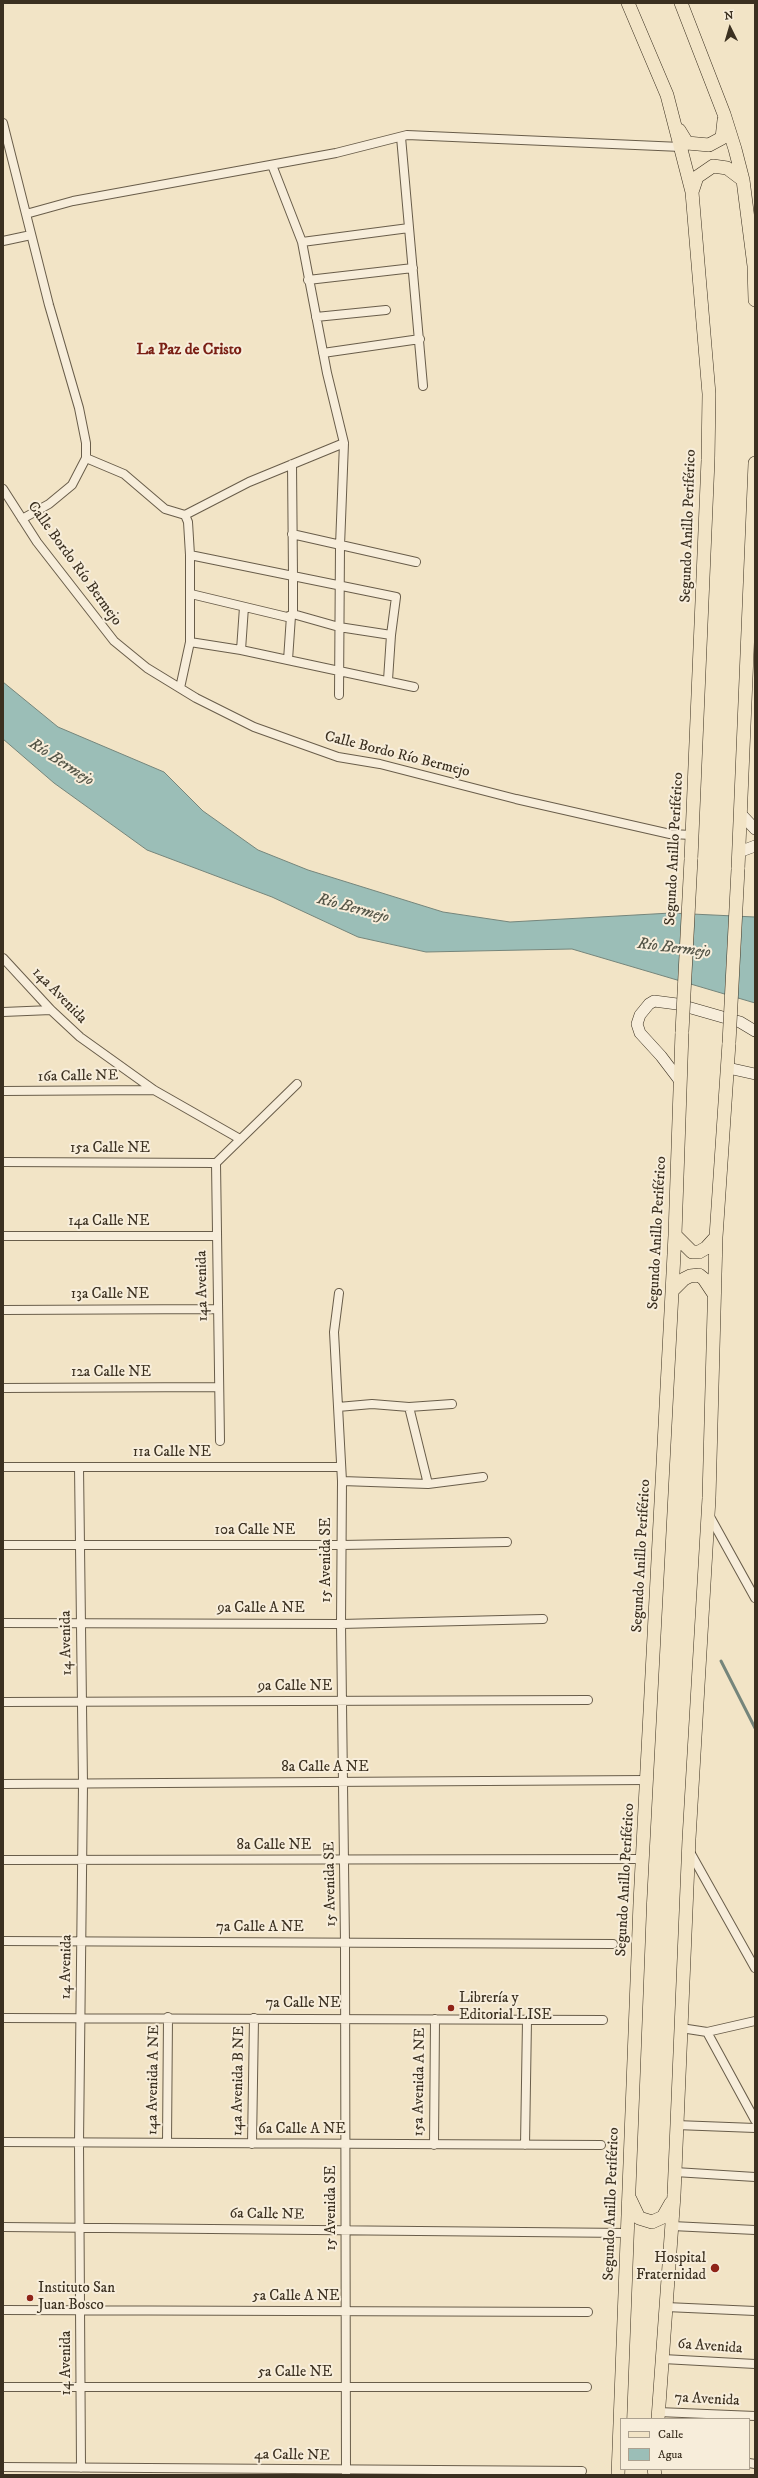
<!DOCTYPE html>
<html>
<head>
<meta charset="utf-8">
<style>
	body { margin:0 }
	#map { position:relative; width:758px; height:2478px; overflow:hidden; background:#f2e4c6; font-family:"IM FELL DW Pica",serif }
	canvas { display:block }
	.frame { position:absolute; inset:0; border:4px solid #3b3020; pointer-events:none }
	.legend { position:absolute; left:620px; top:2418px; width:130px; height:52px; box-sizing:border-box; background:#f7edda; border:1px solid #aca190; margin:0; padding:5px 7px; list-style:none; font-size:12px; color:#3b3020 }
	.legend li { display:flex; align-items:center; gap:8px; height:20px }
	.legend b { width:20px; border:1px solid #aca190 }
	.north { position:absolute; left:710px; top:8px; width:40px; height:40px; -webkit-text-stroke:3px #f7edda; paint-order:stroke; rotate:355deg; font-size:11px; font-weight:700; line-height:16px; text-align:center; color:#3b3020 }
	.north::after { content:''; display:block; margin:auto; width:14px; height:18px; background:#3b3020; clip-path:polygon(50% 0,100% 100%,50% 72%,0 100%) }
</style>
</head>
<body>
<div id="map">
<canvas width="758" height="2478"></canvas>
<div class="frame"></div>
<ul class="legend">
<li><b style="height:5px;background:#f2e4c6"></b>Calle</li>
<li><b style="height:11px;background:#9bbeb7"></b>Agua</li>
</ul>
<div class="north">N</div>
</div>
<script>
const context = document.querySelector('canvas').getContext('2d');
context.lineJoin = 'round';
function fill(path, color) {
  context.fillStyle = color;
  context.fill(path, 'evenodd');
}
function poly(rows) {
  const path = new Path2D();
  for (const r of rows) {
    path.moveTo(r[0], r[1]);
    for (let i = 2; i < r.length; i += 2) path.lineTo(r[i], r[i + 1]);
  }
  return path;
}
function stroke(path, color, width, dash) {
  context.strokeStyle = color;
  context.lineWidth = width;
  context.lineCap = dash ? 'butt' : 'round';
  context.setLineDash(dash || []);
  context.stroke(path);
}
function drawText(font, color, halo, rows, align = 'center') {
  context.font = font + ' "IM FELL DW Pica",serif';
  context.lineWidth = 4;
  context.setLineDash([]);
  context.textBaseline = 'middle';
  context.strokeStyle = halo;
  context.fillStyle = color;
  for (const [text, x, y, turn = 0] of rows) {
    context.save();
    context.translate(x, y);
    context.rotate((+turn || 0) * Math.PI / 180);
    context.textAlign = isNaN(turn) ? turn : align;
    if (halo) context.strokeText(text, 0, 0);
    context.fillText(text, 0, 0);
    context.restore();
  }
}
const water = poly([
	[3,682,58,727,164,772,203,811,258,850,308,870,443,912,510,922,671,913,755,917,755,1003,572,949,426,952,358,937,272,897,147,850,54,783,3,739,3,682]
]);
fill(water, '#9bbeb7');
stroke(water, '#75857b', 1);
stroke(poly([
	[721,1661,755,1728]
]), '#75857b', 3);
const street = poly([
	[3,123,49,305,79,408,86,443,86,458,72,485,49,504,22,519],
	[401,137,423,386],
	[272,165,302,242,327,373,344,443,340,546,339,695],
	[26,214,73,201,336,153,407,135,681,147],
	[3,241,31,235],
	[302,242,409,228],
	[308,280,413,268],
	[316,317,386,310],
	[323,353,420,339],
	[86,458,124,474,165,509,185,515,249,482,344,443],
	[3,489,37,542,114,641,147,668,196,698,254,727,338,757,380,764,516,799,670,834,692,835],
	[292,534,416,562],
	[190,555,293,576,292,464],
	[191,594,287,617,293,614,293,576,396,597,391,635,339,627,293,614],
	[190,642,241,650,414,687],
	[241,650,244,607],
	[288,660,291,616],
	[388,680,391,635],
	[180,688,190,642,190,555,188,522,185,515],
	[3,958,51,1010,80,1037,154,1090,240,1139],
	[3,1012,51,1010],
	[3,1091,154,1090],
	[3,1162,216,1163],
	[3,1236,216,1236],
	[339,1293,334,1332,342,1481,341,1624,345,1943,346,2475],
	[3,1310,217,1309],
	[3,1388,219,1387],
	[338,1407,372,1404,409,1407,452,1404],
	[409,1407,428,1484],
	[220,1441,216,1163,297,1084],
	[3,1467,340,1467],
	[79,1467,83,1784,79,2143,81,2468],
	[342,1481,428,1484,483,1477],
	[709,1515,755,1598],
	[3,1545,342,1545,507,1542],
	[3,1623,341,1624,543,1619],
	[3,1702,588,1700],
	[3,1784,647,1780],
	[690,1852,755,1968],
	[3,1860,642,1859],
	[3,1941,613,1944],
	[3,2018,603,2020],
	[681,2028,707,2032,755,2021],
	[707,2032,755,2120],
	[676,2125,755,2128],
	[3,2142,601,2145],
	[167,2143,168,2017],
	[252,2144,254,2018],
	[434,2145,435,2019],
	[525,2145,527,2020],
	[675,2172,755,2177],
	[672,2226,755,2230],
	[3,2227,627,2233],
	[666,2307,755,2311],
	[3,2310,588,2312],
	[663,2359,755,2364],
	[3,2387,587,2387],
	[658,2412,755,2416],
	[749,2463,755,2464],
	[3,2467,582,2471]
]);
const secondary = poly([
	[741,814,755,829],
	[739,852,755,846],
	[728,1068,755,1074],
	[680,1081,661,1056,640,1033,637,1024,640,1015,649,1004,654,1001,677,1004,740,1022,755,1031]
]);
const primary = poly([
	[628,3,667,95,692,192,709,394,708,460,691,859],
	[681,3,724,114,735,149,743,180,754,266,755,300],
	[679,130,687,143,709,145,722,138,724,120],
	[692,192,697,177,713,166,727,168,743,180],
	[738,869,755,463],
	[675,1235,692,1252,699,1252,706,1248,716,1237],
	[672,1291,684,1279,690,1276,699,1275,704,1279,714,1294],
	[630,2199,639,2218,652,2222,663,2217,671,2203],
	[658,2419,674,2195,689,1839,709,1498,716,1237,729,1043],
	[654,2469,655,2475],
	[618,2475,640,1903,675,1235,682,1032]
]);
stroke(street, '#695d4a', 10);
stroke(secondary, '#3b3020', 12);
stroke(primary, '#3b3020', 14);
stroke(street, '#f7edda', 8);
stroke(secondary, '#f7edda', 11);
stroke(primary, '#f2e4c6', 13);
const primaryBridge = poly([
	[682,1032,691,859],
	[729,1043,738,869]
]);
stroke(primaryBridge, '#3b3020', 14, []);
stroke(primaryBridge, '#f2e4c6', 13);
for (const [x, y, r, color] of [
	[451,2008,4,"#8f2418"],
	[715,2268,5,"#8f2418"],
	[30,2298,4,"#8f2418"]
]) {
  const dot = new Path2D();
  dot.arc(x, y, r, 0, 2 * Math.PI);
  context.fillStyle = color;
  context.fill(dot);
  stroke(dot, '#f7edda', 1.5);
}
drawText('15px', '#3b3020', '#f7edda', [
	["Segundo Anillo Periférico",689,526,-88],
	["Calle Bordo Río Bermejo",74,564,54],
	["Calle Bordo Río Bermejo",397,755,14],
	["Segundo Anillo Periférico",675,849,-87],
	["14a Avenida",59,996,46],
	["16a Calle NE",78,1077,-1],
	["15a Calle NE",110,1149],
	["14a Calle NE",109,1222],
	["Segundo Anillo Periférico",658,1233,-87],
	["14a Avenida",203,1286,-91],
	["13a Calle NE",110,1295],
	["12a Calle NE",111,1373],
	["11a Calle NE",172,1453],
	["10a Calle NE",255,1531],
	["Segundo Anillo Periférico",642,1556,-87],
	["15 Avenida SE",327,1560,-90],
	["9a Calle A NE",261,1609],
	["14 Avenida",67,1643,-91],
	["9a Calle NE",295,1687],
	["8a Calle A NE",325,1768],
	["8a Calle NE",274,1846],
	["Segundo Anillo Periférico",626,1880,-87],
	["15 Avenida SE",331,1884,-91],
	["7a Calle A NE",260,1928],
	["14 Avenida",67,1967,-89],
	["7a Calle NE",303,2004],
	["14a Avenida A NE",154,2080,-89],
	["14a Avenida B NE",239,2081,-89],
	["15a Avenida A NE",420,2082,-89],
	["6a Calle A NE",302,2130],
	["Segundo Anillo Periférico",612,2204,-88],
	["15 Avenida SE",332,2208,-90],
	["6a Calle NE",267,2215,1],
	["5a Calle A NE",296,2297],
	["6a Avenida",710,2347,4],
	["14 Avenida",67,2363,-90],
	["5a Calle NE",295,2373],
	["7a Avenida",707,2400,3],
	["4a Calle NE",292,2456,1]
]);
drawText('15px', '#3b3020', '#f7edda', [
	["Librería y",459,1999],
	["Editorial LISE",459,2016],
	["Hospital",706,2259,"right"],
	["Fraternidad",706,2276,"right"],
	["Instituto San",38,2289],
	["Juan Bosco",38,2306]
], 'left');
drawText('bold 16px', '#7a1f14', '#f7edda', [
	["La Paz de Cristo",189,351]
]);
drawText('italic 16px', '#535446', '#f7edda', [
	["Río Bermejo",61,763,33],
	["Río Bermejo",353,909,15],
	["Río Bermejo",674,949,7]
]);
</script>
</body>
</html>
